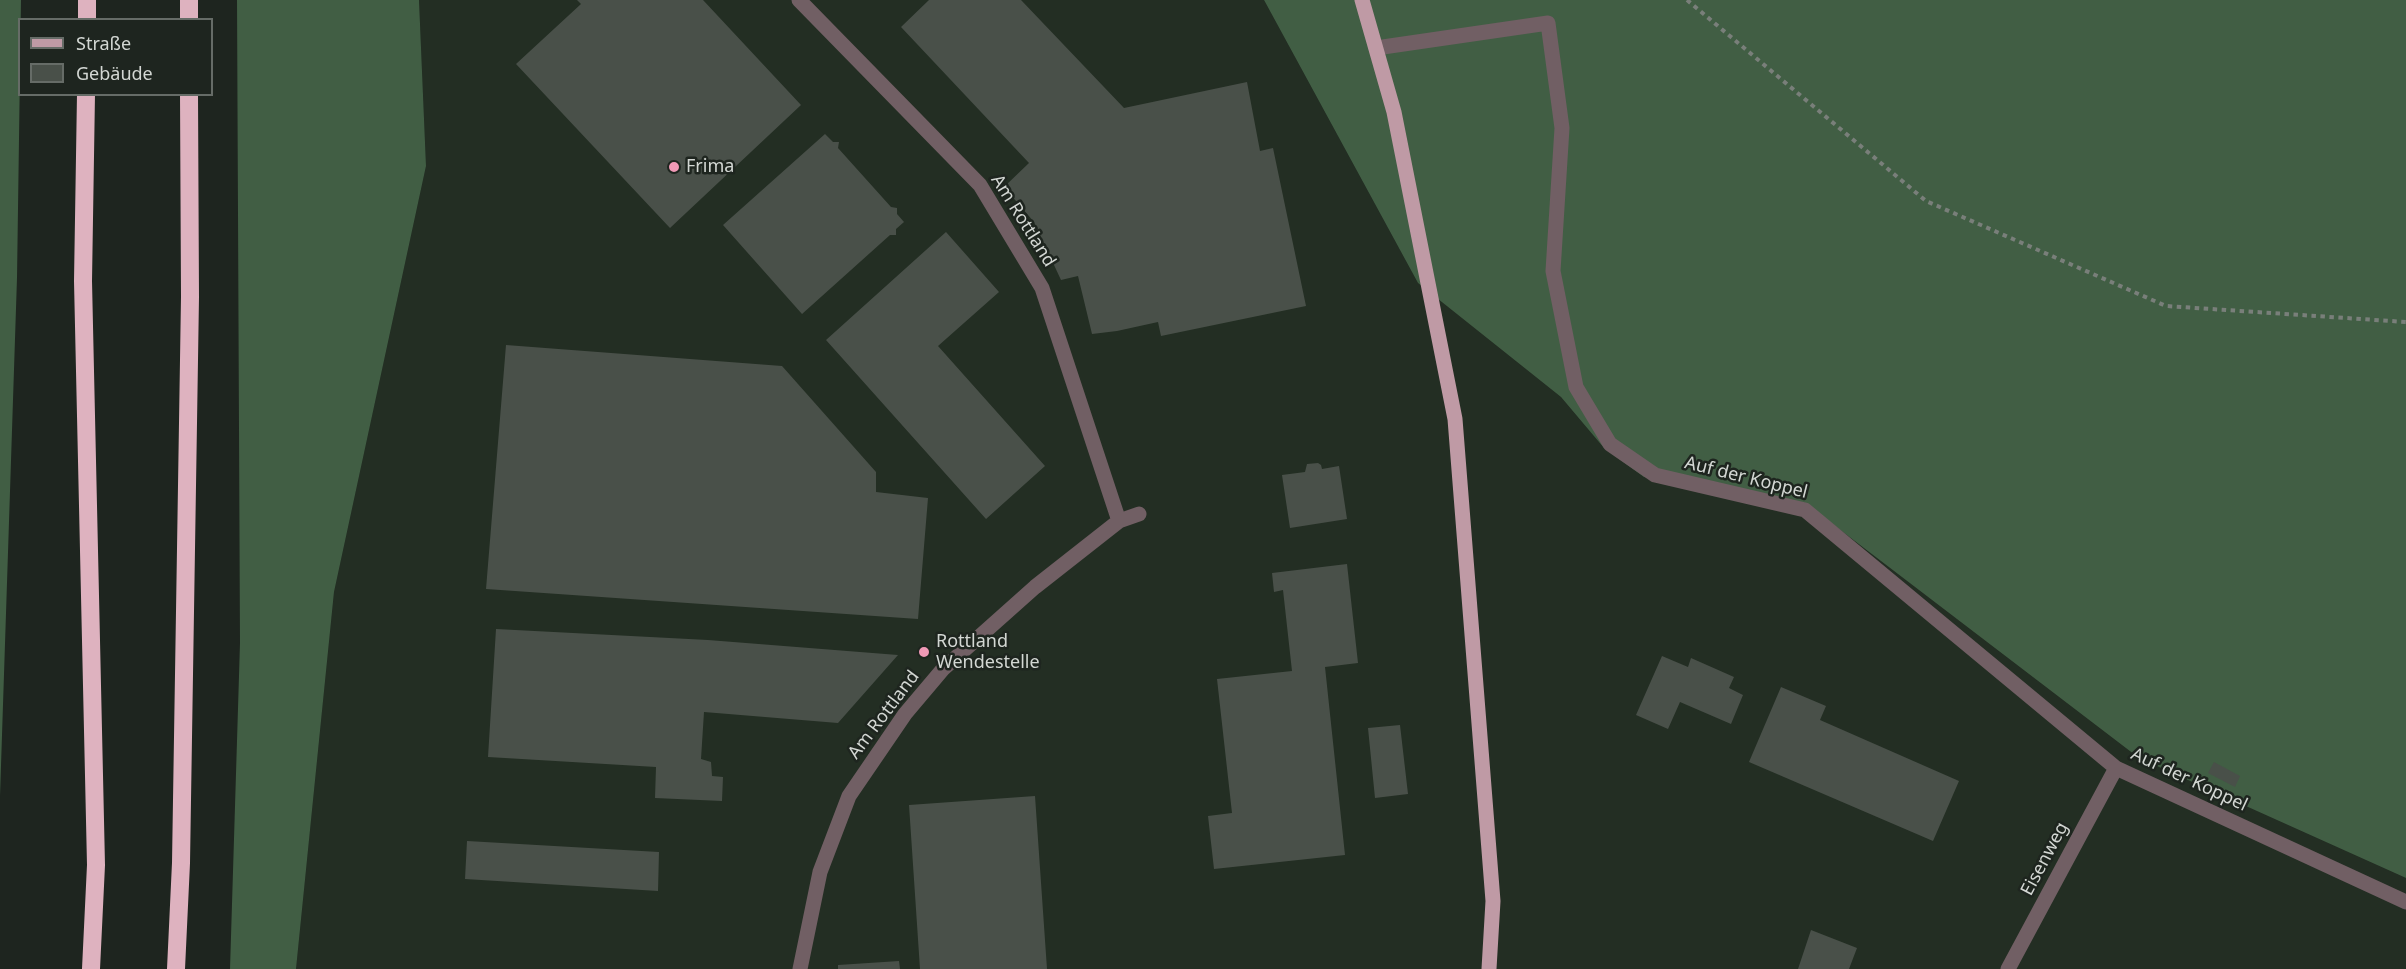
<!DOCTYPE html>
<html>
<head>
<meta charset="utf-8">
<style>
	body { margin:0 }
	#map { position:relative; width:2406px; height:969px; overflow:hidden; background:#1e251f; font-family:"Noto Sans",sans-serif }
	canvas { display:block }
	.legend { position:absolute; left:18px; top:18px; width:195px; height:78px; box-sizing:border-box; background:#1e251f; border:2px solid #666c67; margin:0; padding:8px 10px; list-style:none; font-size:18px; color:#d3d7d3 }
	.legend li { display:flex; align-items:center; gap:12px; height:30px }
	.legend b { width:30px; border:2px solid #666c67 }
</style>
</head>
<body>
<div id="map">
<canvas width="2406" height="969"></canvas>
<ul class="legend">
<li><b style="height:8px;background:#bf9aa5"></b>Straße</li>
<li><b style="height:16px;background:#495049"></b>Gebäude</li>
</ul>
</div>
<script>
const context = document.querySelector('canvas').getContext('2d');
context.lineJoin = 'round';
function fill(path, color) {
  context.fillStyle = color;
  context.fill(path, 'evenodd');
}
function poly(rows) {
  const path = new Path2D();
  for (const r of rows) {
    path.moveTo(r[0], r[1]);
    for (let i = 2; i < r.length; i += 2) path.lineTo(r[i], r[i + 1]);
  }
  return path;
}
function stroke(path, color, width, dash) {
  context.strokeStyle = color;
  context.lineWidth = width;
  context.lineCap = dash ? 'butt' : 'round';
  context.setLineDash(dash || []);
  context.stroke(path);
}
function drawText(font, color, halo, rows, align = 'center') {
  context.font = font + ' "Noto Sans",sans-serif';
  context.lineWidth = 5;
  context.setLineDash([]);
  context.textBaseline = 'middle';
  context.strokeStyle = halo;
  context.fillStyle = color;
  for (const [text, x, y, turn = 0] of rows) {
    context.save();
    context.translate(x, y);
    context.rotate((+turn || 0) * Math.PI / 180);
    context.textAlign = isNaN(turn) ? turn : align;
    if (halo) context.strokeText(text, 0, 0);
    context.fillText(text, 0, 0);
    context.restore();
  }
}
fill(poly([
	[419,0,1264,0,1418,283,1561,397,1604,448,1805,503,2139,758,2406,878,2406,969,296,969,334,592,426,166]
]), '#232e23');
fill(poly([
	[0,0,21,0,17,278,0,796],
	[237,0,419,0,426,166,334,592,296,969,230,969,240,643],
	[1264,0,2406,0,2406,878,2139,758,1805,503,1644,477,1604,448,1561,397,1418,283]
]), '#415e44');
fill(poly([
	[577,0,703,0,801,105,670,228,516,64,581,4],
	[929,0,1021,0,1124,108,1247,82,1260,151,1273,148,1306,306,1161,336,1158,322,1117,331,1092,334,1078,276,1061,280,1034,222,1004,187,1029,163,901,27],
	[825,134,833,142,839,142,838,148,891,207,897,208,897,214,904,222,896,229,896,235,890,235,802,314,723,225],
	[946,232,999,292,938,346,1045,466,986,519,826,340],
	[506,345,782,366,876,472,876,492,928,498,918,619,486,589],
	[1318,463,1321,465,1322,469,1339,466,1347,519,1290,528,1282,475,1305,472,1307,464],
	[1347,564,1358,663,1325,667,1345,855,1214,869,1208,816,1232,813,1217,679,1292,671,1283,590,1274,592,1272,573],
	[496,629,708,640,898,655,838,723,704,712,701,759,711,762,712,776,723,777,722,801,655,798,656,767,488,757],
	[1662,656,1688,667,1691,658,1734,677,1729,688,1743,695,1731,724,1680,702,1668,729,1636,715],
	[1781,687,1826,706,1820,720,1959,781,1933,841,1749,762],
	[1400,725,1408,794,1375,798,1368,728],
	[2214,762,2240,776,2235,787,2208,773],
	[1035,796,1047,969,920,969,909,805],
	[467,841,659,852,658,891,465,879],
	[1811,930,1857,948,1849,969,1798,969],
	[899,961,900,969,838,969,838,965]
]), '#495049');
stroke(poly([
	[1687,0,1926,201,2166,306,2406,322]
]), '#797f7a', 4, [4.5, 4.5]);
stroke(poly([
	[799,0,980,185,1042,288,1119,521],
	[1376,48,1548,23,1562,128,1553,271,1576,387,1610,444,1655,475,1805,510,2116,768,2406,902],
	[800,969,820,872,849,796,905,714,943,669,1035,587,1119,521,1139,514],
	[2008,969,2116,768]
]), '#715f64', 15);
stroke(poly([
	[1362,0,1394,112,1455,419,1493,901,1489,969]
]), '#bf9aa5', 15);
stroke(poly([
	[189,0,189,20],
	[87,20,87,0],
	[86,94,83,281,96,865,91,969],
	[176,969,181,863,190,297,189,94]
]), '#deb2bf', 18);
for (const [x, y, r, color] of [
	[674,167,6,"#f09ab6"],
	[924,652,6,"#f09ab6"]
]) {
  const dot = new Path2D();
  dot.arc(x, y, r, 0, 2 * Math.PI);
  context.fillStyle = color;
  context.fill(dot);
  stroke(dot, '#1e251f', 2);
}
drawText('18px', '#d3d7d3', '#1e251f', [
	["Frima",686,167],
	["Rottland",936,642],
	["Wendestelle",936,663]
], 'left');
drawText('18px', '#d3d7d3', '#1e251f', [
	["Am Rottland",1023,221,58],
	["Auf der Koppel",1746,478,14],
	["Am Rottland",884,715,-53],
	["Auf der Koppel",2189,780,25],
	["Eisenweg",2045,859,-62]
]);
</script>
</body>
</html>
